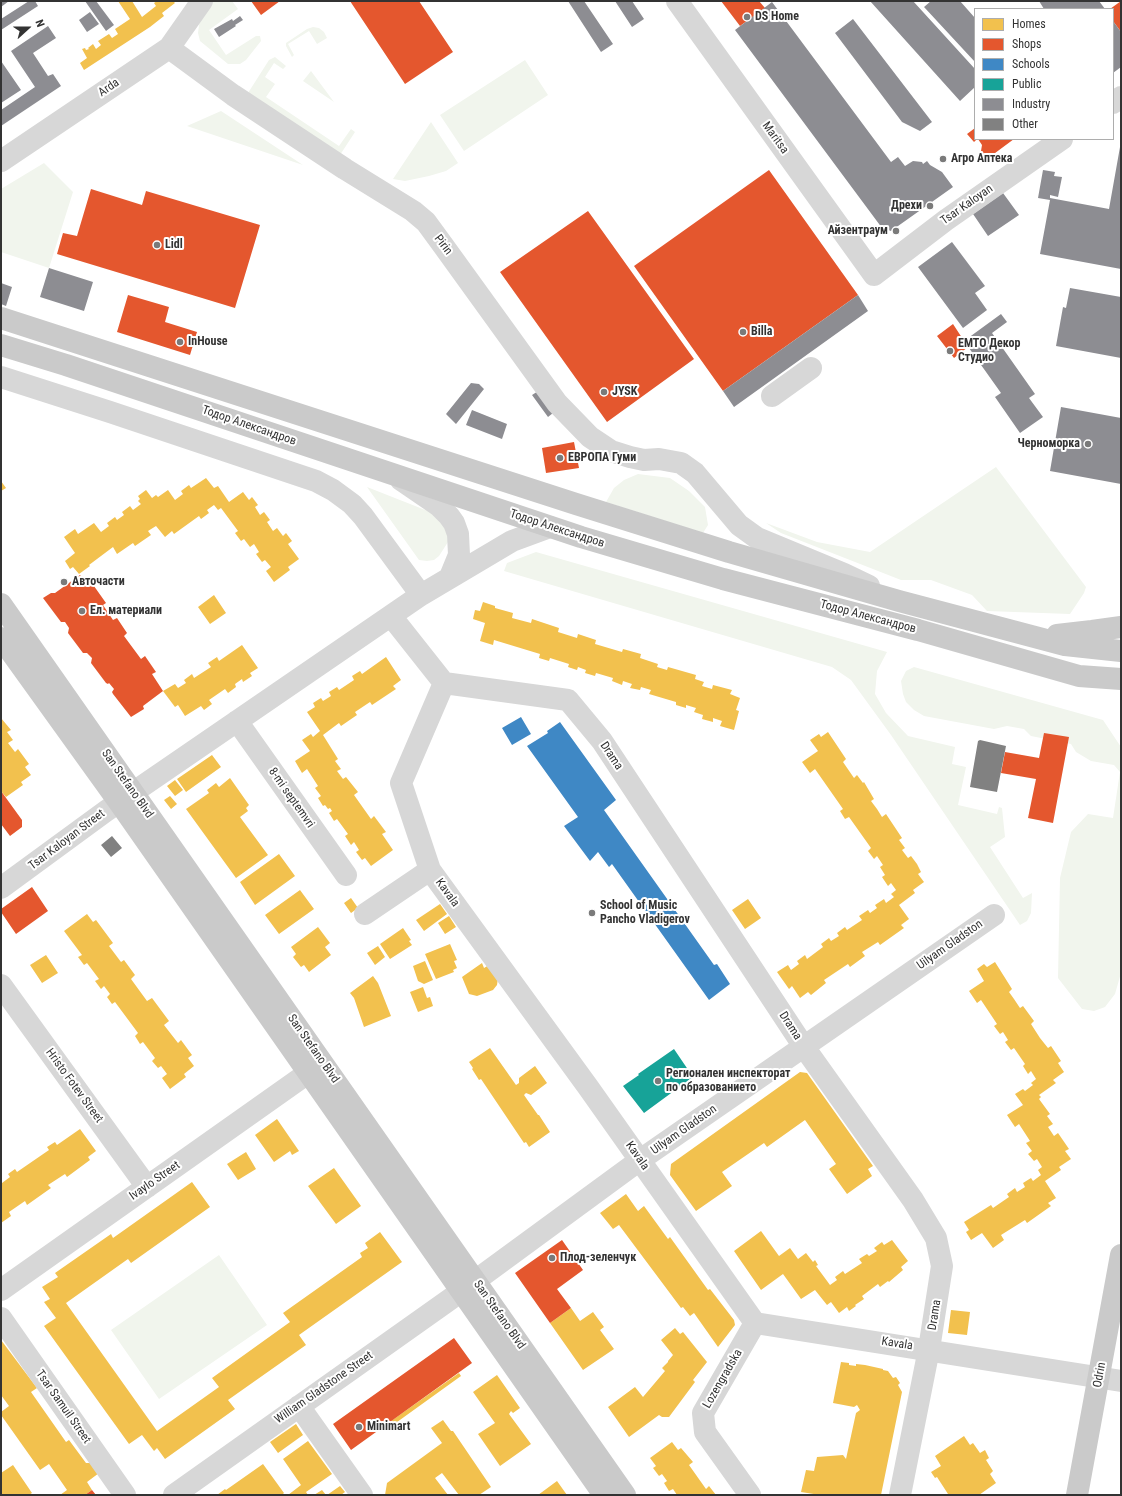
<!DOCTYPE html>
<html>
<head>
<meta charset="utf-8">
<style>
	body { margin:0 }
	#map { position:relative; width:1122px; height:1496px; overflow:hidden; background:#fff; font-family:"Roboto Condensed",sans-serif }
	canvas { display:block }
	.frame { position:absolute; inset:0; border:2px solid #333; pointer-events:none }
	.legend { position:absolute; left:974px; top:8px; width:140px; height:132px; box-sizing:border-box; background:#fff; border:1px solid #adadad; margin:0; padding:5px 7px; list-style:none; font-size:12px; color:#333 }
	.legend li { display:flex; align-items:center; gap:8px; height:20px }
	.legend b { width:20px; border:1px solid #adadad }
	.north { position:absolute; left:8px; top:8px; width:40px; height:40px; -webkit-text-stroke:3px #fff; paint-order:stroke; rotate:69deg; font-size:11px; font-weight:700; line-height:16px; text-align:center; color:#333 }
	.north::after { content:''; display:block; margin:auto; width:14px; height:18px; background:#333; clip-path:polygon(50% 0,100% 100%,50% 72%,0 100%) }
</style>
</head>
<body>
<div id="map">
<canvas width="1122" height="1496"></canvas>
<div class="frame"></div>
<ul class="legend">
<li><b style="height:11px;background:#f2c14e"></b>Homes</li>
<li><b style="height:11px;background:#e4572e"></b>Shops</li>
<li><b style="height:11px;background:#3f88c5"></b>Schools</li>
<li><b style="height:11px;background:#17a398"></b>Public</li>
<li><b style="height:11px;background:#8d8d92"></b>Industry</li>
<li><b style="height:11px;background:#818181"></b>Other</li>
</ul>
<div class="north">N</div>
</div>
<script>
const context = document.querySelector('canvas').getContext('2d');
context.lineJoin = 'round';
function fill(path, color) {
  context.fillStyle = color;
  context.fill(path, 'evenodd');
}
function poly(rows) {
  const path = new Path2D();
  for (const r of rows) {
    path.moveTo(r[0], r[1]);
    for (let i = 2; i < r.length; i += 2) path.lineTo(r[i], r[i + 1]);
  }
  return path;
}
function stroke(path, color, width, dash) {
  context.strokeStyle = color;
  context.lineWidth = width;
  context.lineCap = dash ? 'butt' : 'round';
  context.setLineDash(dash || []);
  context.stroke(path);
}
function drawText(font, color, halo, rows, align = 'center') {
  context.font = font + ' "Roboto Condensed",sans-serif';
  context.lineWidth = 4;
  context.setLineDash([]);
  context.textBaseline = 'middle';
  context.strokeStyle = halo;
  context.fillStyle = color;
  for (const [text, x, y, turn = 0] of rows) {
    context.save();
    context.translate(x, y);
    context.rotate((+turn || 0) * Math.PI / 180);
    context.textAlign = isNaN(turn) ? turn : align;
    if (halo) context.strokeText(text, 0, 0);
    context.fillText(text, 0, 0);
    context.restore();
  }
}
fill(poly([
	[213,1,232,1,238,9,209,30,226,55,256,36,260,36,261,41,246,60,240,64,228,64,200,41,198,33,200,18],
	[313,27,319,28,324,32,327,38,317,44,309,31,288,44,294,55,292,57,286,46,286,43,307,29],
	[275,57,286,66,283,69,274,63,265,77,275,84,266,97,339,146,351,129,355,132,340,155,248,93,269,60],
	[525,60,548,95,464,151,440,115],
	[311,71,334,102,303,81],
	[221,111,303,165,187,126],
	[431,122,458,163,446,171,429,176,405,181,393,179],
	[44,163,73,192,49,268,1,252,1,189],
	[996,467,1086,587,1084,593,1070,614,987,611,972,595,931,580,901,580,781,533,766,523,817,542,870,552],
	[638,474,670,478,689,491,705,507,708,525,703,533,606,502,614,488,624,480],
	[367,487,438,515,447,522,448,542,439,556,434,560,427,561,419,560],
	[536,552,887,652,877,671,875,694,886,713,908,736,955,747,952,764,966,767,958,805,997,814,999,807,1002,808,1005,837,990,847,1023,898,1032,893,1031,913,1027,921,1020,925,891,735,851,680,832,667,504,571,507,563],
	[914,667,1103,720,1121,747,1121,973,1115,994,1105,1007,1094,1011,1082,1009,1058,978,1060,878,1071,832,1088,814,1113,818,1120,772,1114,765,1091,761,1076,752,1071,744,1031,736,1024,729,1007,726,994,729,924,716,914,710,906,702,903,694,901,681,906,671],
	[219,1255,267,1325,159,1399,111,1330]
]), '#f1f5ed');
fill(poly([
	[118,1,132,1,142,17,156,6,154,3,157,1,173,1,175,3,162,13,164,16,150,27,84,70,80,63,87,58,82,49,85,48,86,50,89,49,88,48,93,44,96,49,101,45,98,41,109,34,112,38,118,34,115,29,130,19],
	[206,478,214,488,218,486,229,502,243,492,249,500,252,497,258,505,255,507,260,515,264,512,270,520,267,522,273,531,277,528,283,536,286,533,292,541,288,544,299,559,288,567,290,570,274,582,266,571,271,567,265,560,262,562,256,554,259,552,254,544,250,547,244,539,241,541,235,533,238,531,221,508,218,510,214,505,207,510,209,513,201,519,199,516,174,534,172,531,165,537,156,526,148,531,151,535,135,546,133,543,117,554,113,547,89,565,90,566,79,574,73,567,70,569,65,561,75,553,64,537,75,529,78,534,94,523,101,532,109,526,107,523,115,517,117,520,124,515,122,512,130,506,133,510,141,504,138,501,140,499,138,496,146,490,152,498,156,495,158,497,168,490,175,500,183,494,181,491,189,485,191,488],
	[1,481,6,488,1,491],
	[214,595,226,613,210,624,198,607],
	[483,602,495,606,495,608,513,613,512,618,531,623,532,619,559,628,558,632,577,638,578,634,596,640,595,644,622,652,623,649,641,654,640,658,658,664,657,667,667,670,668,667,696,675,695,679,704,682,702,686,712,689,713,685,732,690,730,694,740,698,736,710,739,711,734,730,720,726,722,721,713,718,713,722,702,719,703,715,694,712,696,708,686,705,686,708,676,705,676,702,649,694,651,690,641,687,640,690,630,688,632,684,623,681,622,685,612,681,613,678,596,673,595,676,585,673,586,670,578,667,577,670,568,667,569,664,550,658,549,661,539,658,540,654,494,640,493,645,480,641,485,623,473,619,475,610,480,611],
	[242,645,258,668,250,673,252,676,243,682,242,679,235,684,236,687,228,693,225,689,209,700,212,704,204,710,201,706,185,716,178,705,175,707,163,691,175,684,178,688,186,683,184,680,192,674,194,678,211,667,208,663,217,657,219,661],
	[386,657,401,680,393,686,396,689,372,705,370,702,355,712,357,715,341,726,339,723,323,735,338,759,335,761,341,769,337,771,343,779,346,777,358,792,354,795,371,819,374,816,386,832,382,834,393,850,371,866,365,858,362,860,356,852,359,850,354,842,351,845,345,836,348,834,337,819,334,821,329,813,332,811,330,808,328,809,325,805,323,806,318,798,321,796,315,788,318,786,307,769,302,773,295,761,310,751,302,740,311,734,313,737,320,731,307,712,315,707,313,703,321,698,323,701,331,696,329,692,337,687,339,690,354,680,352,676,360,671,362,674],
	[1,718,11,730,7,732,13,740,8,743,15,752,18,749,29,764,25,767,31,775,21,782,23,785,6,797,1,791],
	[828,732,846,759,843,762,854,778,857,775,863,783,864,782,874,799,871,801,877,809,882,817,886,814,902,838,899,840,905,848,902,850,908,858,911,856,917,864,921,872,918,874,924,882,913,890,915,893,899,905,909,919,901,925,904,928,880,945,878,942,862,952,865,956,850,967,848,964,824,980,826,983,811,995,808,992,800,998,792,986,789,989,777,972,788,965,791,970,799,964,797,961,805,955,807,959,823,947,821,944,829,938,831,941,839,936,837,933,845,927,847,930,862,920,859,916,868,910,870,913,877,908,875,905,884,899,886,903,894,897,891,894,896,890,891,883,888,886,882,877,885,875,880,867,883,865,877,856,874,859,868,851,871,848,849,817,845,819,840,811,843,809,815,769,810,773,802,762,818,751,810,740,819,734,821,737],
	[212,755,221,767,186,792,177,779],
	[230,778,249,805,246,808,248,811,240,817,268,855,236,878,186,809,209,793,207,790,216,783,219,787],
	[175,780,183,790,175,796,167,786],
	[170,796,177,804,171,809,164,800],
	[279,854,295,876,255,905,240,882],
	[300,890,314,909,279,934,265,915],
	[351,898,358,908,351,913,344,903],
	[748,899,761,918,745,929,732,910],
	[440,904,447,914,424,931,416,920],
	[87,914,93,922,96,920,113,943,109,946,121,962,124,960,135,975,131,979,147,1001,152,998,169,1021,164,1025,178,1043,181,1040,192,1055,188,1058,194,1066,184,1074,186,1077,170,1089,162,1078,167,1074,161,1066,158,1068,152,1061,155,1058,143,1042,140,1044,135,1036,138,1033,115,1002,112,1004,107,997,110,994,104,986,101,989,95,981,99,979,87,963,84,965,78,957,82,955,64,931],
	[449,916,456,927,445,934,438,923],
	[318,927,330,943,325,947,331,955,309,972,304,965,301,967,293,957,296,954,291,947],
	[403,928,411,940,409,941,412,945,390,959,380,944],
	[450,944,457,960,454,961,457,968,453,970,454,972,436,979,425,954],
	[378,946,385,957,375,965,367,953],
	[46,955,58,973,42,983,30,965],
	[425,961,433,980,424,984,418,981,413,966],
	[995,962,1012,989,1009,992,1014,999,1020,1008,1023,1006,1034,1021,1031,1024,1040,1038,1048,1048,1051,1046,1061,1061,1058,1063,1064,1072,1053,1080,1056,1083,1039,1095,1041,1097,1039,1099,1050,1114,1047,1116,1053,1124,1048,1127,1054,1136,1058,1133,1069,1149,1065,1151,1071,1159,1059,1167,1061,1170,1045,1181,1056,1198,1048,1203,1051,1206,1027,1223,1025,1220,1001,1235,1004,1240,993,1248,982,1233,971,1240,966,1232,969,1230,964,1222,991,1205,993,1208,1009,1197,1007,1194,1015,1188,1017,1192,1025,1187,1023,1183,1031,1178,1033,1181,1041,1175,1038,1170,1042,1167,1037,1159,1034,1161,1028,1154,1032,1151,1026,1143,1030,1141,1019,1124,1015,1127,1007,1115,1023,1105,1015,1094,1023,1089,1025,1091,1033,1085,1031,1083,1036,1079,1031,1071,1028,1074,1023,1066,1025,1064,1014,1048,1011,1050,1005,1042,1008,1040,1003,1032,1000,1034,994,1026,997,1024,981,1000,977,1003,969,991,984,981,977,969,984,964,987,967],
	[482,963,484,968,489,965,498,978,497,985,493,990,477,996,469,994,462,977],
	[373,976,378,983,391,1016,364,1027,354,998,350,993],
	[423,987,427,998,430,997,433,1006,418,1012,410,992],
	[490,1048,516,1085,519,1083,519,1078,535,1066,547,1083,531,1095,526,1093,524,1095,538,1115,539,1115,550,1132,529,1147,526,1142,524,1143,481,1079,479,1080,472,1069,473,1068,469,1062],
	[800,1072,807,1073,873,1166,868,1169,872,1176,847,1194,829,1169,836,1164,805,1120,767,1147,764,1143,722,1172,732,1186,696,1211,670,1175,671,1164],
	[277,1119,299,1151,292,1155,290,1151,274,1162,255,1135],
	[80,1129,96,1151,88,1157,90,1160,67,1177,65,1174,48,1185,51,1188,27,1205,25,1201,9,1212,11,1216,1,1223,1,1181,2,1183,10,1177,8,1174,15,1169,17,1172,49,1150,47,1147,55,1142,57,1145],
	[246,1152,256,1169,238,1180,227,1164],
	[334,1168,361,1206,336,1224,308,1186],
	[192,1182,210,1207,131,1263,128,1259,66,1303,157,1431,219,1387,212,1378,290,1322,283,1313,362,1257,360,1253,368,1248,365,1243,380,1232,402,1262,299,1335,306,1345,228,1400,235,1409,165,1459,157,1448,154,1451,142,1435,129,1444,44,1326,56,1318,44,1302,50,1299,42,1287,58,1277,55,1273,111,1234,113,1238],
	[626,1194,638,1211,644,1206,668,1239,670,1237,708,1290,710,1289,734,1320,735,1325,718,1347,694,1313,690,1316,683,1307,681,1308,619,1225,613,1229,600,1213],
	[761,1231,779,1256,790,1248,798,1259,806,1253,813,1262,815,1260,818,1265,816,1266,830,1285,837,1280,835,1277,843,1271,845,1274,862,1263,859,1259,867,1254,869,1256,877,1251,874,1248,882,1242,884,1245,892,1240,908,1261,901,1267,903,1270,889,1282,888,1281,880,1287,878,1284,862,1296,864,1299,855,1305,856,1306,849,1311,847,1307,839,1313,831,1302,827,1305,815,1290,801,1299,783,1274,761,1290,734,1251],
	[571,1308,580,1321,593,1312,604,1327,600,1330,614,1349,583,1370,550,1323],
	[951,1310,970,1312,967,1335,948,1333],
	[675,1328,680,1334,683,1332,707,1362,693,1380,695,1382,669,1417,662,1417,659,1415,629,1437,608,1407,635,1387,643,1397,665,1371,662,1368,668,1362,668,1361,673,1355,661,1340],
	[1,1340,37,1388,31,1392,66,1442,69,1440,86,1463,91,1463,99,1473,87,1482,92,1490,85,1495,60,1495,67,1490,49,1464,40,1470,1,1415,1,1412,9,1406,1,1395],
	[841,1362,849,1363,849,1365,856,1366,856,1364,865,1365,883,1369,883,1370,888,1371,893,1378,896,1377,900,1383,898,1385,902,1392,881,1495,820,1495,801,1492,806,1470,814,1471,817,1457,843,1455,846,1459,856,1413,860,1410,857,1405,854,1407,833,1403],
	[459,1373,461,1376,386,1430,384,1426],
	[497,1375,520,1408,513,1413,511,1411,509,1414,531,1444,500,1466,478,1434,495,1423,473,1392],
	[443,1420,451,1431,453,1431,491,1487,479,1495,459,1495,442,1473,435,1478,448,1495,385,1495,387,1483,442,1443,431,1428],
	[296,1424,303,1435,278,1453,270,1442],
	[964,1436,970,1445,973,1443,980,1453,985,1450,989,1458,986,1460,993,1471,990,1474,996,1483,979,1495,946,1495,948,1494,937,1477,935,1478,931,1472,941,1466,935,1456],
	[308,1441,332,1474,306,1492,308,1495,288,1495,301,1485,283,1459],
	[672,1442,678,1450,681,1448,693,1462,689,1465,706,1489,709,1486,716,1495,677,1495,673,1489,669,1491,664,1483,667,1481,662,1474,659,1476,653,1468,656,1466,650,1458],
	[263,1464,284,1493,282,1495,217,1495,225,1489,226,1490],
	[13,1465,32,1493,29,1495,1,1495,1,1473],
	[557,1481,567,1495,538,1495],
	[340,1486,345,1492,341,1495,327,1495],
	[322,1490,326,1495,314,1495]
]), '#f2c14e');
fill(poly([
	[251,1,280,1,261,15],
	[350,1,419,1,453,52,405,84],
	[721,1,759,1,765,8,740,26],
	[1121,1,1121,32,1113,21,1113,9,1110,9],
	[975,128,975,139,977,139,974,142,967,134],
	[978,139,1014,139,987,159,981,151,982,145],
	[769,170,858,295,723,391,634,266],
	[91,189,142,205,146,191,260,225,235,308,57,254,63,233,77,236],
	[588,211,694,359,607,422,500,272],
	[128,295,169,307,165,322,197,332,190,355,117,332],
	[953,324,968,347,954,358,937,336],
	[574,442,579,468,546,473,542,448],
	[80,575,85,582,89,579,106,603,103,605,113,620,117,618,127,633,124,636,141,659,145,656,156,672,152,674,163,691,143,706,144,709,131,717,113,694,112,692,114,689,109,683,108,684,106,683,91,663,92,658,87,653,83,653,68,633,69,628,65,622,61,622,43,598,51,593,55,593],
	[1044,733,1069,737,1053,823,1028,818,1036,779,1001,773,1005,752,1039,758],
	[1,791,22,820,22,827,10,836,1,824],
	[32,887,48,911,16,934,1,912,1,909],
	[562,1240,583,1270,557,1289,571,1308,550,1323,515,1273],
	[454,1338,472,1363,351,1450,333,1424],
	[92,1490,96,1495,85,1495]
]), '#e4572e');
fill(poly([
	[521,717,531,734,512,745,502,728],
	[560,722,616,800,604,810,714,965,717,964,730,984,709,1000,612,864,609,867,598,852,590,861,564,826,578,817,527,746,548,733,547,731]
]), '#3f88c5');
fill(poly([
	[674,1049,693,1077,644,1113,623,1086,639,1075,638,1074]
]), '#17a398');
fill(poly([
	[1,1,9,1,1,7],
	[29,1,35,1,38,6,1,30,1,19],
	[85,1,96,1,114,25,106,31],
	[568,1,584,1,613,44,601,52],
	[615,1,632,1,644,19,632,27],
	[870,1,913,1,975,69,975,87,960,101],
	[931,1,960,1,975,18,975,62,924,7],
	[1039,1,1099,1,1105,9,1044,9],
	[772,2,891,162,898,157,905,166,913,161,922,162,923,164,927,161,930,165,942,172,953,187,891,231,882,228,735,30],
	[90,12,99,24,87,32,79,20],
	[240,16,243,20,235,25,236,26,219,37,214,29,232,19,233,21],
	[853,19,932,122,920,131,902,122,835,33],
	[1113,21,1121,32,1121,67,1113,73],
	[48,26,56,38,33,53,48,76,53,74,61,86,1,126,1,110,35,87,11,51],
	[1,61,21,90,1,103],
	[1120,147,1121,269,1040,254,1050,200,1038,198,1043,170,1055,172,1054,176,1062,177,1058,197,1050,195,1050,198,1109,209],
	[1003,193,1019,215,988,236,973,214],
	[952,242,985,286,975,293,987,310,963,328,918,267],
	[49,268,93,282,84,311,40,297],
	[1,283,12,287,6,306,1,304],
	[1070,288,1121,297,1121,358,1056,346,1063,307,1066,308],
	[858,295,868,311,734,407,723,391],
	[1001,314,1007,322,992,333,1035,394,1029,398,1043,417,1020,433,995,397,1001,393,964,341],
	[471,383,479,384,484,389,456,424,446,414],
	[543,388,558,409,548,417,532,395],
	[1061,407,1121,418,1121,484,1050,471],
	[472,410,507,424,502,439,466,425]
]), '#8d8d92');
fill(poly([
	[980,740,1006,746,997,792,970,787,978,741],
	[112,836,122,848,111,857,101,845]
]), '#818181');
stroke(poly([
	[677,1,874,275,946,220,1062,139],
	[169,48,233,95,345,169,413,211,426,222,445,248,557,403,590,437,611,451,630,457,644,460,659,459,681,463,695,473,739,525,757,538,844,574,869,586],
	[1113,103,1121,97],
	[1,161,169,48,202,1],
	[1,377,110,412,316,481,333,490,352,504,363,516,421,595],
	[772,396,811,368],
	[401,480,439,506,449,516,454,523,458,534,459,555,450,577],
	[391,616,444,683],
	[444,683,401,783,430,870,588,1087,755,1323,1121,1381],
	[444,683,568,700,602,741,804,1047,913,1200,936,1238,942,1266,929,1349,900,1495],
	[237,721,346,875],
	[1,888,106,811,421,595,512,541,550,527],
	[365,914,430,870],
	[1,985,147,1187],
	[1,1290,308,1073],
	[1,1318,125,1495],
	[299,1406,362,1495],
	[174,1495,449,1300,640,1160,994,915],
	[750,1495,705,1432,703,1413,755,1323]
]), '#d7d7d7', 22);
stroke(poly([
	[1,318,576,504,729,552,899,601,1065,645,1121,651],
	[1,345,66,365,581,537,723,579,918,630,1079,676,1121,679],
	[1,604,625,1495],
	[1057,635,1092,631,1121,627],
	[1,638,119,802,604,1495],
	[1077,1495,1121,1255]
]), '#cacaca', 22);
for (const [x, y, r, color] of [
	[747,17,4,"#7a7a7a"],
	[943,159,4,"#7a7a7a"],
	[930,206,4,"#7a7a7a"],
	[896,231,4,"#7a7a7a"],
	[157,245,4,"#7a7a7a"],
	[743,332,4,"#7a7a7a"],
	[180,342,4,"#7a7a7a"],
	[950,351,4,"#7a7a7a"],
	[604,392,4,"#7a7a7a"],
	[1088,444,4,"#7a7a7a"],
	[560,458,4,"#7a7a7a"],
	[64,582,4,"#7a7a7a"],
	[82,611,4,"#7a7a7a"],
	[592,913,4,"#7a7a7a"],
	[658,1081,4,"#7a7a7a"],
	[552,1258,4,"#7a7a7a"],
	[359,1427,4,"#7a7a7a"]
]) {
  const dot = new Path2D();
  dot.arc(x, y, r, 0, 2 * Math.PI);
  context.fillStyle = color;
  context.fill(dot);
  stroke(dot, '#fff', 1.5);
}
drawText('bold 12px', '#333', '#fff', [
	["DS Home",755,17],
	["Агро Аптека",951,159],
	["Дрехи",922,206,"right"],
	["Айзентраум",888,231,"right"],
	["Lidl",165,245],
	["Billa",751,332],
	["InHouse",188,342],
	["ЕМТО Декор",958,344],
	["Студио",958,358],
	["JYSK",612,392],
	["Черноморка",1080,444,"right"],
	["ЕВРОПА Гуми",568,458],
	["Авточасти",72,582],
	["Ел. материали",90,611],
	["School of Music",600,906],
	["Pancho Vladigerov",600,920],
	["Регионален инспекторат",666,1074],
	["по образованието",666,1088],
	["Плод-зеленчук",560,1258],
	["Minimart",367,1427]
], 'left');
drawText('12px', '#333', '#fff', [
	["Arda",109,88,-34],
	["Maritsa",775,138,54],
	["Tsar Kaloyan",967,205,-35],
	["Pirin",443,245,53],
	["Тодор Александров",249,426,19],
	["Тодор Александров",557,529,18],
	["Тодор Александров",868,617,15],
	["Drama",611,756,56],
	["San Stefano Blvd",127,784,55],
	["8-mi septemvri",291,798,55],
	["Tsar Kaloyan Street",67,840,-37],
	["Kavala",447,893,54],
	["Uilyam Gladston",950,945,-35],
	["Drama",790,1026,57],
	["San Stefano Blvd",313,1049,55],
	["Hristo Fotev Street",74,1086,54],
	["Uilyam Gladston",684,1130,-35],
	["Kavala",637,1156,55],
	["Ivaylo Street",155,1181,-35],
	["San Stefano Blvd",499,1315,55],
	["Drama",935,1315,-81],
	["Kavala",897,1344,9],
	["Odrin",1100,1375,-80],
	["Lozengradska",723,1379,-60],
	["William Gladstone Street",324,1388,-35],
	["Tsar Samuil Street",63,1407,55]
]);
</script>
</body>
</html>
